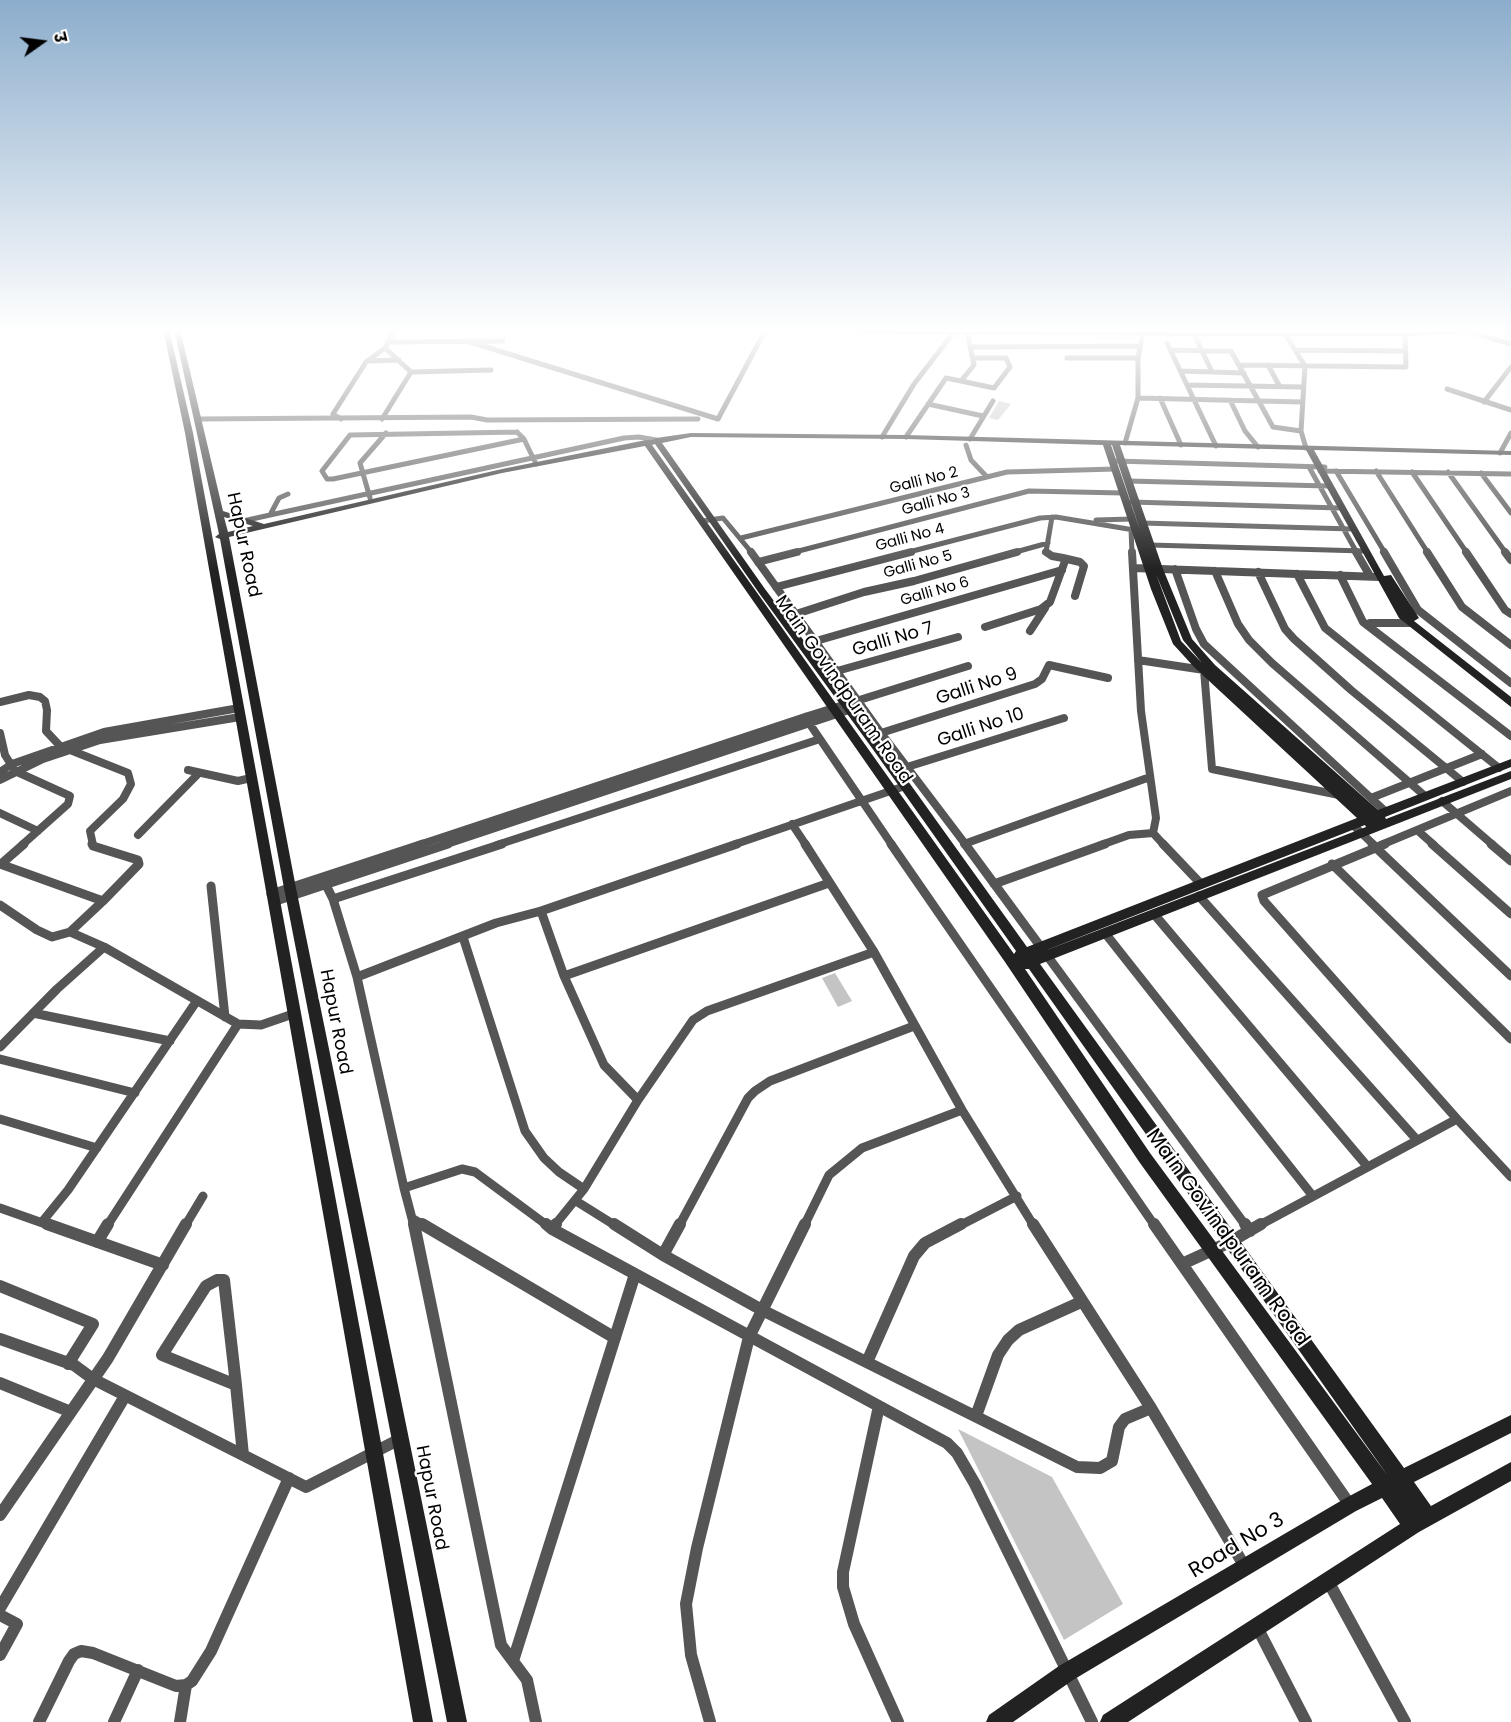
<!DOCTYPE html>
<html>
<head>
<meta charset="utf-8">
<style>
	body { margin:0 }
	#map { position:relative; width:1511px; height:1722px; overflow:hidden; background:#fff; font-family:Poppins,"Noto Sans Devanagari",sans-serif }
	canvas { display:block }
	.north { position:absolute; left:12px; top:12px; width:60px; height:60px; -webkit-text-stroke:4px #fff; paint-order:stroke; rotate:76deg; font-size:16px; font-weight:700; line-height:24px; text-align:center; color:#000 }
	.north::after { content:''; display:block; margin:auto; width:21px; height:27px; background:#000; clip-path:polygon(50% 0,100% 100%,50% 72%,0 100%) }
</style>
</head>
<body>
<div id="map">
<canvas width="1511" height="1722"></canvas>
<div class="north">उ</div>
</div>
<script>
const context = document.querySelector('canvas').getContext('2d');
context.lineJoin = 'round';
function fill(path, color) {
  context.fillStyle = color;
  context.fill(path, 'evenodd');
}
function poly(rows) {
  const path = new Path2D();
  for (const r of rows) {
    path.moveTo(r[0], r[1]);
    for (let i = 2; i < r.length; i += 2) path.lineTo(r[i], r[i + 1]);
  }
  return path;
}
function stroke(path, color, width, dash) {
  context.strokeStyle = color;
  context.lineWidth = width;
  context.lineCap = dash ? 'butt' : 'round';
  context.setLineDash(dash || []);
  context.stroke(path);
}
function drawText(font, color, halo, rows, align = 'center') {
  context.font = font + ' Poppins,sans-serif';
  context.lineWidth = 4.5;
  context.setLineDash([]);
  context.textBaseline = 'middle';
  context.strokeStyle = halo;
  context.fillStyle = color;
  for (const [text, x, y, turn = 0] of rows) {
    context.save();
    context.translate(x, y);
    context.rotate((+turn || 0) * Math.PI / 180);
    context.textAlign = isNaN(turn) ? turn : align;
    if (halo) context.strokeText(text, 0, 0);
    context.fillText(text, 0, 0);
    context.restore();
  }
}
fill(poly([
	[999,401,1011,404,998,420,989,418],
	[835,973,852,1001,838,1007,822,978],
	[958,1429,1052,1477,1123,1604,1064,1640]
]), '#c4c4c4');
stroke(poly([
	[1461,329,1511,344],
	[1194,334,1212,372],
	[1285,334,1305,366,1301,431,1306,448],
	[467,341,718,419,766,329],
	[388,342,503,341],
	[1167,343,1216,446],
	[972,347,1140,346],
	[385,348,411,372,491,370],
	[1170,350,1231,351,1273,427,1301,431],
	[1295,350,1405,351],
	[1067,358,1138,358],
	[367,361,399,360],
	[1239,365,1406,367,1405,334],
	[1268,365,1280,387],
	[1181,371,1244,373],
	[961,381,994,388,1010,367,1006,358,973,358],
	[1187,385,1303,387],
	[1447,389,1511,410],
	[1138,398,1302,402],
	[1160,398,1181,445],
	[1230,400,1245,431,1258,447],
	[1484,402,1511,367],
	[928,404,983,416],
	[197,419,471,417,487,420,698,419],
	[341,419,333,414,366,362,385,348,395,329],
	[382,419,411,372],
	[517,432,524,439,333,479,327,479,322,471,350,435,517,432],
	[882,437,914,384,954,332],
	[906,437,946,378,961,381,974,365,967,332],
	[524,439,536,464],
	[970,439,993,401],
	[1125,443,1138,398,1138,358,1144,329],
	[966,445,971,460,987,477],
	[1500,453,1511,433],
	[1115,461,1325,467],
	[1309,467,1357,553],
	[1320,471,1511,474],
	[1336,471,1385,553],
	[1376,471,1428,553],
	[1412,472,1467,553],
	[1448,472,1506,553],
	[1481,473,1511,513],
	[1128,481,1328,486],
	[370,498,360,463,386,433],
	[1131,502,1340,508],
	[270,515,624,438,639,437,656,440],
	[1096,520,1132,519],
	[243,521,270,515,279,498,288,494],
	[702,521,723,518,752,553],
	[1142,523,1352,529],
	[1131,529,1132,553],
	[741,538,1007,472,1115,469],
	[1150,545,1364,551],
	[791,553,1029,491,1123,493],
	[905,553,1040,518,1056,517,1140,531],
	[1012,553,1048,543],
	[1048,553,1046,552,1052,517]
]), '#555', 5);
stroke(poly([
	[751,552,881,733,966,845],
	[1132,552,1141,711,1156,818,1153,833,1164,845],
	[1356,552,1370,576],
	[1384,552,1418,610,1511,683],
	[1427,552,1462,607,1511,645],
	[1466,552,1505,610,1511,614],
	[1505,552,1511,560],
	[1063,558,1080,562,1084,566,1075,596],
	[758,562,797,552],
	[1133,568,1379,577],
	[1175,569,1196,629,1204,644,1386,812],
	[1215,571,1238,624,1249,640,1272,663,1425,796],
	[1258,572,1285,629,1294,639,1351,690,1463,782],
	[1297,574,1325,628,1499,768],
	[1340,575,1363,622,1511,736],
	[776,587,911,552],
	[796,614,864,592,914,581,1017,552],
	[1370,623,1409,623],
	[985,627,1041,609,1050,602,1065,561,1063,558,1052,556,1046,552],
	[1030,631,1045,608],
	[816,641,1062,570],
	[1138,660,1204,670,1212,769,1339,795],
	[837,671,958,637],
	[0,702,29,695,40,697,45,701,47,710,46,731,60,746,128,773,131,784,123,799,90,831,93,845],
	[805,717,892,845],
	[0,733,5,755,15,771,70,796,68,804,22,845],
	[881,733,1035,684,1042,679,1049,665,1108,678],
	[907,767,1064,718],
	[188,770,238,781,251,778],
	[0,772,12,764,104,732,239,708],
	[0,780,43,759,100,740,240,717],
	[1371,798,1482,754],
	[1442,801,1493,845],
	[0,813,38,831],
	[792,824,806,845],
	[1353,825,1374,845],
	[1417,830,1434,845],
	[138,835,198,774],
	[964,844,1150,777],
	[419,845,805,717,968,666],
	[444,845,849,710],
	[497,845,820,739],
	[733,845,905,786],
	[1101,845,1129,835,1153,833],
	[1381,845,1511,791]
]), '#555', 8);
stroke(poly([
	[805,844,874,952,962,1110,1034,1226],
	[891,844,1155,1226],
	[965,844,1246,1226],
	[1163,844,1201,884],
	[1372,844,1511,976],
	[1432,844,1511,914],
	[1491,844,1511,861],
	[0,864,103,901,139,864,138,860,93,846,92,844],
	[1,864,24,844],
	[1332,864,1511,1039],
	[324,881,333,899,357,977,404,1188,462,1169,475,1172,548,1226],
	[994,884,1105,844],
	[211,886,225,1017],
	[271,894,423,844],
	[1199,896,1417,1140],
	[333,899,502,844],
	[273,902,448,844],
	[0,905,37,930,52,937,70,932,103,901],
	[541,911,564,976,604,1065,638,1100],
	[1154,914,1367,1166],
	[70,932,104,947,238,1024,261,1025,293,1014],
	[1105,933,1312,1195],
	[463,937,525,1131,544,1158,559,1172,584,1189,638,1100,693,1020,707,1011,874,952],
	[564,976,829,883],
	[357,977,496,923,541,911,737,844],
	[33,1013,170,1041],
	[0,1047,57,989,104,947],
	[0,1059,135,1093],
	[0,1119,97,1148],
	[1457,1119,1511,1177],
	[404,1188,414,1226],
	[576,1201,616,1226],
	[0,1208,51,1226],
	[413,1219,425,1226],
	[42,1222,68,1190,196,1002],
	[107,1226,238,1024],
	[185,1226,203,1196],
	[554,1226,584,1189],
	[679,1226,748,1098,755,1091,770,1081,914,1026],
	[804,1226,829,1175,862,1148,962,1110],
	[959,1226,1017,1196],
	[1258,1226,1457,1119,1264,901,1262,895,1385,844]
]), '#555', 9);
stroke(poly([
	[47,1224,163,1265],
	[414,1224,501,1645,527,1680,536,1722],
	[422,1224,615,1338],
	[546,1224,552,1229,556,1224],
	[614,1224,663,1255,762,1310,1077,1467,1100,1468,1112,1461,1119,1427,1125,1419,1151,1408],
	[1033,1224,1151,1408,1245,1567],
	[1154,1224,1350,1505],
	[1245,1224,1250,1231],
	[552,1229,947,1443,957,1453,975,1484,1092,1722],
	[97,1242,108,1224],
	[663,1255,680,1224],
	[1182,1264,1230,1242,1261,1224],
	[217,1280,224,1280,236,1385,162,1355,206,1286,217,1280],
	[0,1286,93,1324,68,1364],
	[0,1339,74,1365,93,1379,306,1487,400,1439],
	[867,1362,914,1256,925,1243,961,1224],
	[0,1383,71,1412],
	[236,1385,243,1455],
	[879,1406,843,1572,843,1587,854,1624,898,1722],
	[976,1416,998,1355,1008,1340,1019,1330,1081,1302],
	[0,1515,108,1358,186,1224],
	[1328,1581,1405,1722],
	[0,1608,125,1396],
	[0,1615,17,1624,0,1655],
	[1257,1627,1306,1722],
	[513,1661,635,1274],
	[39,1722,69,1661,74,1654,81,1651,93,1653,176,1686,186,1685,192,1681,211,1651,289,1478],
	[114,1722,138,1670],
	[180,1722,186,1685],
	[710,1722,691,1655,686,1604,697,1548,749,1337,805,1224]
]), '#555', 12);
fill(poly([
	[163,329,169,329,193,433,433,1722,413,1722,185,433,163,329],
	[174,329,180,329,223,511,264,524,502,469,646,440,652,440,656,438,691,433,906,435,1511,451,1511,455,1314,450,1384,576,1391,575,1419,618,1414,621,1511,697,1511,707,1399,618,1306,450,1120,445,1163,569,1192,639,1215,665,1378,810,1511,759,1511,767,1385,817,1386,819,1511,771,1511,779,1040,964,1404,1468,1511,1415,1511,1433,1414,1482,1431,1506,1511,1462,1511,1481,1419,1532,1128,1722,1100,1722,1103,1715,1400,1524,1382,1498,1356,1511,1073,1680,1013,1722,986,1722,989,1715,1059,1666,1344,1499,1372,1484,1140,1163,1005,962,645,446,502,473,229,537,296,888,467,1722,447,1722,284,888,220,539,215,537,219,534,174,329],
	[691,437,906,439,1103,445,1151,589,1173,644,1194,667,1357,818,1027,947,880,742,765,589,662,443,691,437],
	[655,444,759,593,872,748,1016,951,1014,954,652,445,655,444],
	[1111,445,1112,445,1141,533,1111,445],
	[224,517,253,526,228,532,224,517],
	[1156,574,1183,640,1202,663,1181,641,1156,574],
	[1365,825,1366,827,1034,955,1365,825],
	[1025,969,1029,969,1388,1476,1150,1153,1025,969],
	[590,329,1204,332,1411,332,1497,329,1494,331,1411,336,1204,336,593,331,590,329]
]), '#222');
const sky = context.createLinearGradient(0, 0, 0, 570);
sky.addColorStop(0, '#8cadcc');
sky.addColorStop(0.58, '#fff');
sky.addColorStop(1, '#ffffff00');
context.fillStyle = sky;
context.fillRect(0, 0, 1511, 570);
drawText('15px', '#000', '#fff', [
	["Galli No 2",924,481,-14],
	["Galli No 3",936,502,-15],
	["Galli No 4",910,538,-15],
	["Galli No 5",918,565,-15],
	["Galli No 6",935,592,-16]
]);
drawText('18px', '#000', '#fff', [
	["Hapur Road",243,545,78],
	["Galli No 7",893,640,-16],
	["Galli No 9",977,687,-18],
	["Main Govindpuram Road",843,690,55],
	["Galli No 10",981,728,-18],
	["Hapur Road",335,1022,79],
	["Hapur Road",431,1498,79]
]);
drawText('21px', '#000', '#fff', [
	["Main Govindpuram Road",1227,1238,54],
	["Road No 3",1237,1546,-31]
]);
</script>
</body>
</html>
